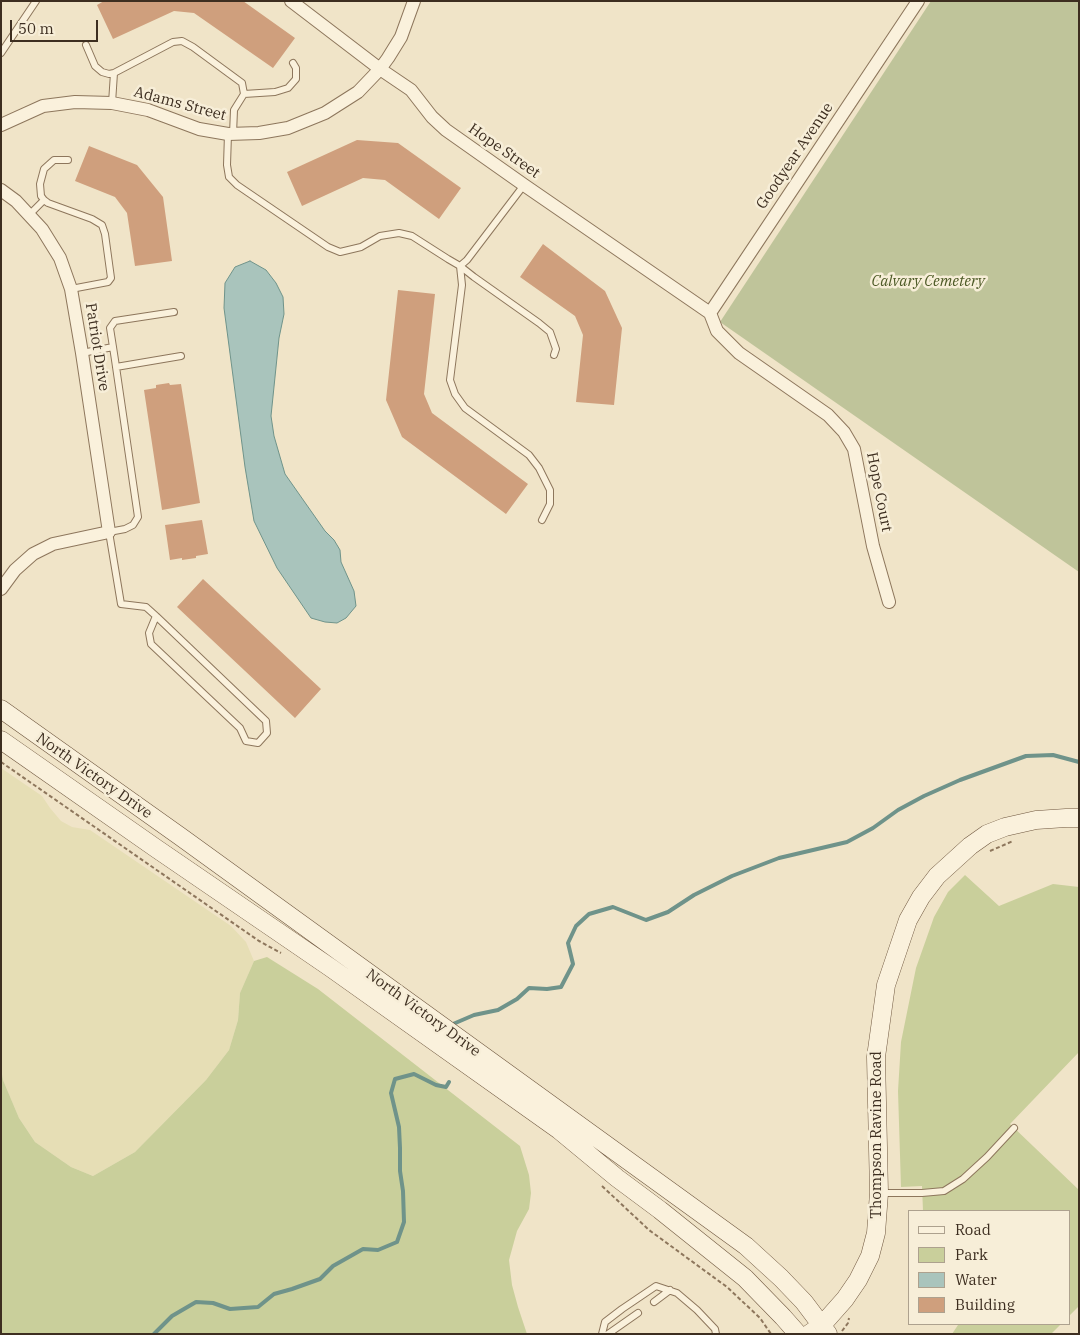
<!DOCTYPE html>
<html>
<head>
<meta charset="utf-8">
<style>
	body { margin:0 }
	#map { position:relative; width:1080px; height:1335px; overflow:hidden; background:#f0e4c8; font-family:"IBM Plex Serif",serif }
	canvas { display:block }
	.frame { position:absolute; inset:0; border:2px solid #3d2e20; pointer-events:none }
	.legend { position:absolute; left:908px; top:1210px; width:162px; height:115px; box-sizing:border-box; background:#f7eed8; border:1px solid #ada18e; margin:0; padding:6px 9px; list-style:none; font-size:15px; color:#3d2e20 }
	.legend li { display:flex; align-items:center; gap:10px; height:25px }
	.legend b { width:25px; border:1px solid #ada18e }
	.scale { position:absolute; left:10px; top:20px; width:88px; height:22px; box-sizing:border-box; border:2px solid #3d2e20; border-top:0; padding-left:6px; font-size:15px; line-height:18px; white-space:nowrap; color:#3d2e20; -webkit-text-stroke:4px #f7eed8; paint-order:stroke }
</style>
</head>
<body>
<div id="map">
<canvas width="1080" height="1335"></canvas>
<div class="frame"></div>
<ul class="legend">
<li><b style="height:6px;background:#faf1dc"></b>Road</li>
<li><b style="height:14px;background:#c9cf9b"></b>Park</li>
<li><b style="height:14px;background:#a9c4bc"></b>Water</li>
<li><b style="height:14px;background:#cf9f7d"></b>Building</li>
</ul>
<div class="scale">50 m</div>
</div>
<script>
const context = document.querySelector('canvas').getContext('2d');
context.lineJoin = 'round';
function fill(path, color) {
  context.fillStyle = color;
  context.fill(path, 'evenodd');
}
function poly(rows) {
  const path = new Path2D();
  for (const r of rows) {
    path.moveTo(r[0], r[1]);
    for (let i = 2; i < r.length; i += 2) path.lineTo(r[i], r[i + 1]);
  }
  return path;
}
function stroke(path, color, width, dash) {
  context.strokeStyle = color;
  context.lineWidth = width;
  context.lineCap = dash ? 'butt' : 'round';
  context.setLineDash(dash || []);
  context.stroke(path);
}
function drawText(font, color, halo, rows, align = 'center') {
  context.font = font + ' "IBM Plex Serif",serif';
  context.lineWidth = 5;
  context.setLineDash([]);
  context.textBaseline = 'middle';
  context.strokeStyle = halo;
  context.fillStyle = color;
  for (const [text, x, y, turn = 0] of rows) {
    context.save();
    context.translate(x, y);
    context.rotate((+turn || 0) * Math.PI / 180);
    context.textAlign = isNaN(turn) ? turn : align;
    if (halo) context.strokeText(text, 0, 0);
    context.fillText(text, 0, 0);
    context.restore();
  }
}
fill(poly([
	[1,768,42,796,50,808,61,821,72,827,90,830,231,926,246,942,254,961,240,993,238,1020,229,1050,206,1080,135,1152,93,1176,71,1167,35,1142,19,1118,3,1080,1,1068]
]), '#e6deb5');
fill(poly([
	[965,875,999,906,1053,884,1079,887,1079,1052,1010,1124,1079,1190,1079,1306,1069,1316,1069,1211,923,1211,922,1186,901,1187,898,1091,901,1042,916,968,934,917,948,892],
	[267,957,318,989,520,1146,529,1175,531,1193,529,1209,517,1231,509,1260,512,1285,518,1307,527,1334,1,1334,1,1068,3,1080,19,1118,35,1142,71,1167,93,1176,135,1152,206,1080,229,1050,238,1020,240,993,254,961],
	[957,1324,1011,1324,1016,1325,1018,1324,1061,1324,1051,1334,952,1334,958,1325]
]), '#c9cf9b');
fill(poly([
	[931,1,1079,1,1079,572,720,322]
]), '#bfc49a');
const water = poly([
	[250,261,266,270,276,283,283,297,284,314,279,338,271,416,274,436,285,474,325,531,334,540,340,550,341,562,354,591,356,606,346,618,337,623,325,622,311,618,277,568,254,521,245,467,224,308,225,283,235,267,250,261]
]);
fill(water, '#a9c4bc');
stroke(water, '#6f938a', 1);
stroke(poly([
	[453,1024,474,1015,498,1010,517,999,529,988,547,989,561,987,573,964,568,943,576,926,589,914,613,907,646,920,668,912,694,895,732,876,779,858,847,842,873,828,898,810,924,796,960,780,1026,756,1053,755,1079,762],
	[154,1334,172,1316,196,1302,213,1303,230,1309,258,1307,274,1294,292,1289,320,1279,333,1266,363,1249,378,1250,397,1242,404,1222,403,1191,400,1171,400,1148,399,1127,391,1093,395,1079,414,1074,436,1085,446,1087,449,1082]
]), '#6f938a', 4);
fill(poly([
	[104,1,243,1,295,38,273,68,194,13,174,11,113,39,97,5],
	[357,140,398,143,461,188,439,219,385,180,363,178,302,206,287,172],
	[89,146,137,165,163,197,172,261,135,266,127,213,115,197,75,181],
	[543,244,605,291,622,328,614,405,576,402,583,335,575,316,520,277],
	[398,290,435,294,424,394,432,413,528,484,506,514,402,437,386,400],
	[169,383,170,385,181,384,200,503,162,510,144,390,156,388,156,385],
	[202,520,208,554,196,556,196,558,182,560,182,558,170,560,165,525],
	[203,579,321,689,295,718,177,607]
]), '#cf9f7d');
const lane = poly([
	[86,45,95,66,102,72,109,74,114,73],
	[1,53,36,1],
	[244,94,275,92,288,88,296,79,296,68,293,63],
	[112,103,114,73,173,42,182,41,193,47,242,83,244,94,234,110,233,134],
	[228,134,227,165,229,177,237,185,328,247,340,252,361,247,380,236,399,233,412,236,448,259,460,266,467,260,524,185],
	[44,200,41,196,40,184,44,169,54,160,68,160],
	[29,215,44,200,48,203,92,219,102,225,105,234,111,278,108,282,71,289],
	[460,266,462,285,450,380,455,394,465,408,529,455,539,468,550,490,550,504,542,520],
	[460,266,474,277,539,323,550,332,556,349,554,355],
	[113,347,110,328,115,321,174,312],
	[82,353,113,347,115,360,138,517,133,525,125,529,109,532,121,604,146,607,156,616,266,721,267,733,258,743,246,741,240,728,151,644,149,633,156,616],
	[116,367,181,356],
	[880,1193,922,1193,944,1191,963,1179,987,1157,1014,1128],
	[654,1302,670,1290],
	[602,1334,605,1322,622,1309,656,1286,677,1293,697,1310,715,1329,716,1334],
	[608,1334,638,1313]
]);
const street = poly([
	[291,1,380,69,411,90,432,117,446,130,524,185,710,313],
	[1,125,43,106,75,102,112,103,148,110,199,129,228,134,259,133,288,128,325,113,358,92,380,69,388,58,401,37,414,1],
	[1,190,16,201,42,229,60,258,71,289,82,353,109,532,53,544,33,554,15,570,1,589],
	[889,602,873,546,854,449,844,432,828,415,739,353,717,331,710,313,918,1]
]);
const secondary = poly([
	[1,709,181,837,746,1246,781,1278,804,1302,828,1334],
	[1,740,157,849,331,968,559,1130,617,1178,660,1210,745,1278,783,1317,798,1334],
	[809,1334,822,1325,845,1299,858,1280,870,1256,876,1233,879,1193,876,1057,886,985,908,920,921,897,937,876,970,846,987,834,1005,827,1036,820,1066,818,1079,818]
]);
stroke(lane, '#8d765c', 8);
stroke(street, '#8d765c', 14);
stroke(secondary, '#6f573f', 19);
stroke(poly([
	[1,762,259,941,281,953],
	[990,851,1013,841],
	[602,1186,649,1230,727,1287,760,1318,771,1334],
	[842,1331,848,1323,849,1318]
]), '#8d765c', 2, [4, 2.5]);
stroke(lane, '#faf1dc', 6);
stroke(street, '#faf1dc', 12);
stroke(secondary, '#faf1dc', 18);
drawText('15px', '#3d2e20', '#f7eed8', [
	["Adams Street",180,104,15],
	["Hope Street",504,151,35],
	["Goodyear Avenue",795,156,-56],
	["Patriot Drive",97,347,81],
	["Hope Court",879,492,79],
	["North Victory Drive",94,776,35],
	["North Victory Drive",423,1013,36],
	["Thompson Ravine Road",877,1135,-90]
]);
drawText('italic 15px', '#4d5a26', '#f7eed8', [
	["Calvary Cemetery",928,282]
]);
</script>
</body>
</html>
